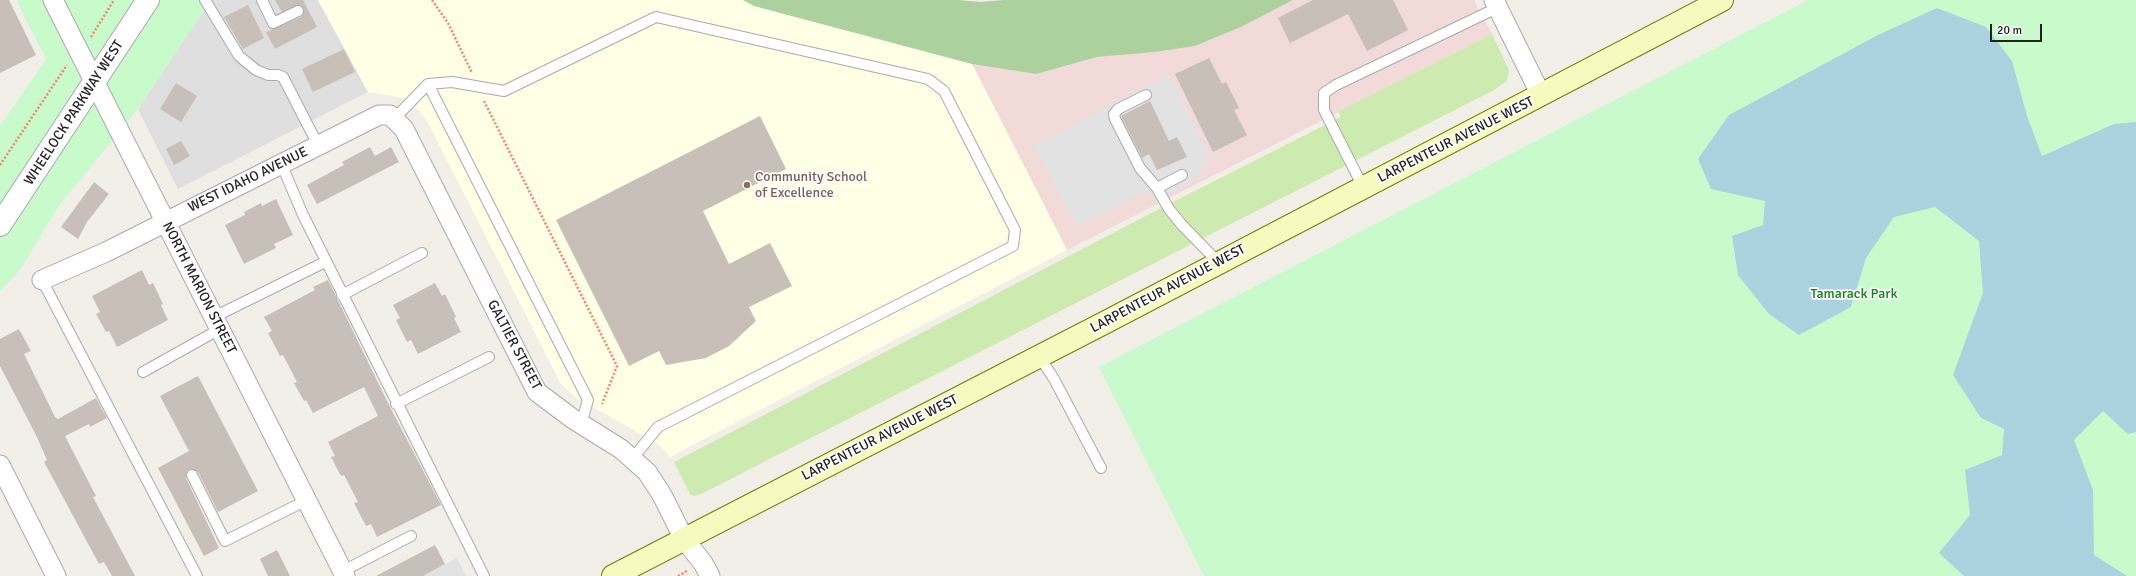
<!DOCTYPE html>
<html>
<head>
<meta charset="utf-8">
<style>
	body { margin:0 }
	#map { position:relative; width:2136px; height:576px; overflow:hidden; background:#f2efe9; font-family:Signika,sans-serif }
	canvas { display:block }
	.scale { position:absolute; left:1990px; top:24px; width:52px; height:18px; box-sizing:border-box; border:2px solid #222; border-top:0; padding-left:5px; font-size:12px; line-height:14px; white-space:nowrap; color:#222; -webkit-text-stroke:3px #fff; paint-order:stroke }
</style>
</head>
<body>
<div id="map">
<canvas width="2136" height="576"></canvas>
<div class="scale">20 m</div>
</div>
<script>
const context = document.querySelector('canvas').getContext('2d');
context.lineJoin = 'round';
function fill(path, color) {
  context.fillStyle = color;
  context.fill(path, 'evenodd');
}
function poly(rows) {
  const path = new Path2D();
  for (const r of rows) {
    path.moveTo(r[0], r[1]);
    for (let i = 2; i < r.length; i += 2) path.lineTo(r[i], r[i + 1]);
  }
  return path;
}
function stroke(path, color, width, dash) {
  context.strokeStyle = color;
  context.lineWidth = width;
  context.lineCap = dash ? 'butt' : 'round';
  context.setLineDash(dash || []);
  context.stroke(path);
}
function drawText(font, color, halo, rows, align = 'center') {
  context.font = font + ' Signika,sans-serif';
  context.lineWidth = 3.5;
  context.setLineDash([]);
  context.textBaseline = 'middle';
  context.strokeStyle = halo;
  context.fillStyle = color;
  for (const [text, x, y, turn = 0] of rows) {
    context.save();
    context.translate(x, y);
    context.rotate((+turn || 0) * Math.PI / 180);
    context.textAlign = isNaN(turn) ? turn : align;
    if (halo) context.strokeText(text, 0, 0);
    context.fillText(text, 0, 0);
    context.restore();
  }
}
fill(poly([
	[211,0,318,0,368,92,178,189,138,109]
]), '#e0dfdf');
fill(poly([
	[1293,0,1474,0,1492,34,1067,250,972,64,1036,74,1097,57,1155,52,1195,46,1241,27]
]), '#f2dad9');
fill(poly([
	[318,0,743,0,754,6,972,64,1067,250,670,457,660,445,575,397,561,384,427,121,420,111,398,97,368,92]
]), '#ffffe5');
fill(poly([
	[1492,34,1509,70,1507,81,1494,90,701,494,694,496,690,494,674,462,1157,210,1341,117,1338,112]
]), '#cdebb0');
fill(poly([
	[743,0,958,0,981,2,1004,0,1293,0,1241,27,1195,46,1155,52,1097,57,1036,74,972,64,754,6]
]), '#add19e');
fill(poly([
	[20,0,211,0,138,109,58,207,20,270,0,291,0,126,46,59,17,2],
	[1808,0,2136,0,2136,576,1204,576,1099,367]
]), '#c8facc');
fill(poly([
	[1170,74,1207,152,1206,163,1202,170,1190,184,1154,203,1148,190,1077,226,1033,145],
	[457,558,466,576,423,576]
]), '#e2e2e2');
fill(poly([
	[1937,8,1986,27,2012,61,2027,116,2042,156,2114,124,2136,122,2136,432,2128,434,2103,411,2074,440,2093,490,2094,555,2127,576,1964,576,1939,553,1970,515,1965,470,2002,455,2004,429,1981,418,1953,375,1983,293,1979,241,1935,207,1894,217,1866,258,1851,307,1799,335,1769,314,1738,275,1732,236,1763,225,1765,201,1711,189,1698,159,1729,115,1878,35]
]), '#aad3df');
fill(poly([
	[0,0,9,0,36,55,0,73],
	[275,0,303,0,317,27,275,49,266,32,301,17,304,11,302,6,298,5,282,12],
	[1313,0,1393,0,1408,30,1367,51,1348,14,1290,43,1278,18],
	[248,5,264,38,243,49,224,17],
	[344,49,355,72,313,92,302,69],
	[1209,58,1222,84,1226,82,1239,108,1234,110,1247,135,1213,152,1175,74],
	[176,83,197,96,181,122,160,109],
	[1150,101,1169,141,1177,137,1187,157,1157,170,1149,154,1142,158,1121,116],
	[760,116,786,169,703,211,729,264,770,243,792,286,749,307,756,321,729,346,706,358,666,365,659,351,629,366,556,220],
	[181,141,190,156,174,165,166,149],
	[370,147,375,156,391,147,399,162,317,204,307,185,344,165,342,162],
	[94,182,109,194,87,222,78,239,61,227],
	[276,199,293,235,274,244,276,248,244,264,225,225,245,215,244,212,261,203,262,206],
	[142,270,149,285,153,283,163,304,161,305,168,320,117,347,109,331,106,332,96,314,100,312,92,296],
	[328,280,390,407,441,505,377,537,371,524,366,526,354,503,358,502,344,475,341,476,331,457,335,456,328,442,378,416,364,387,313,413,306,400,304,401,294,383,297,382,283,355,280,356,268,333,272,331,264,317,315,290,313,287],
	[435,283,442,296,445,294,456,317,454,318,461,332,418,354,411,340,407,342,396,320,400,318,393,305],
	[19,329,31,351,24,354,55,417,58,419,96,398,107,418,90,427,89,424,65,436,96,496,93,497,135,576,112,576,104,562,99,564,44,462,47,460,36,435,0,366,0,339],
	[198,376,258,491,218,512,198,472,192,469,187,471,186,478,219,548,204,556,158,468,189,451,160,396],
	[435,545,445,564,423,576,376,576],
	[277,550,290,576,268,576,260,559]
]), '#c7bfb8');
const service = poly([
	[205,0,239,56,256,70,268,75,278,75,283,77,318,145],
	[262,0,273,23,298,11],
	[428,84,583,390,588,400,581,424],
	[1146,95,1118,109,1114,114,1115,119,1140,168,1157,188,1182,175],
	[394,119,428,84,452,82,504,91,656,17,928,79,944,91,1015,230,1013,246,658,427,633,458],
	[281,163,303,215,484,576],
	[1363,187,1324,110,1324,93,1336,85,1497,8],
	[1157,188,1169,209,1182,225,1219,263],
	[42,280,197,576],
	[342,295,422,253],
	[214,317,325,262],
	[1039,356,1054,379,1101,468],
	[143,372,220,329],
	[396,404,489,357],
	[192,475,225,541,307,500],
	[343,571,411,536]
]);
const minor = poly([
	[53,0,345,576],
	[1494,0,1541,95],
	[42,280,106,252,379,115,390,115,404,129,537,392,573,419,621,449,647,472,662,495,684,539,703,563,710,576],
	[0,465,56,576]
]);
const tertiary = poly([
	[0,225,148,0]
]);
const secondary = poly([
	[613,576,1106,322,1722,0]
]);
stroke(service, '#a9a9a9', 12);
stroke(minor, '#a9a9a9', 21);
stroke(tertiary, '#a9a9a9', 24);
stroke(secondary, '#707d05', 24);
stroke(poly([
	[432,0,448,23,472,73],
	[91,37,114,0],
	[484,101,617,366,602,404],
	[0,165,67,65],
	[678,576,687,571]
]), '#fa8072', 2.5, [2, 2]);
stroke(service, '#fff', 10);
stroke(minor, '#fff', 19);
stroke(tertiary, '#fff', 22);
stroke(secondary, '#f7fabf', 22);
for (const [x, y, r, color] of [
	[747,185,4,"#8d6e63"]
]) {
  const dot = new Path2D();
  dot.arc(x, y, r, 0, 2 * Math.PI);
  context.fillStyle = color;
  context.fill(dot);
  stroke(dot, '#fff', 1.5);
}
drawText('14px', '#222', '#fff', [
	["WHEELOCK PARKWAY WEST",74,113,-57],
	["LARPENTEUR AVENUE WEST",1456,140,-27],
	["WEST IDAHO AVENUE",248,180,-26],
	["NORTH MARION STREET",199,288,63],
	["LARPENTEUR AVENUE WEST",1168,289,-28],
	["GALTIER STREET",514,345,62],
	["LARPENTEUR AVENUE WEST",880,438,-27]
]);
drawText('14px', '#785e54', '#fff', [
	["Community School",755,177],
	["of Excellence",755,193]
], 'left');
drawText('14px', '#0c8416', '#fff', [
	["Tamarack Park",1854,294]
]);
</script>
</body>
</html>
